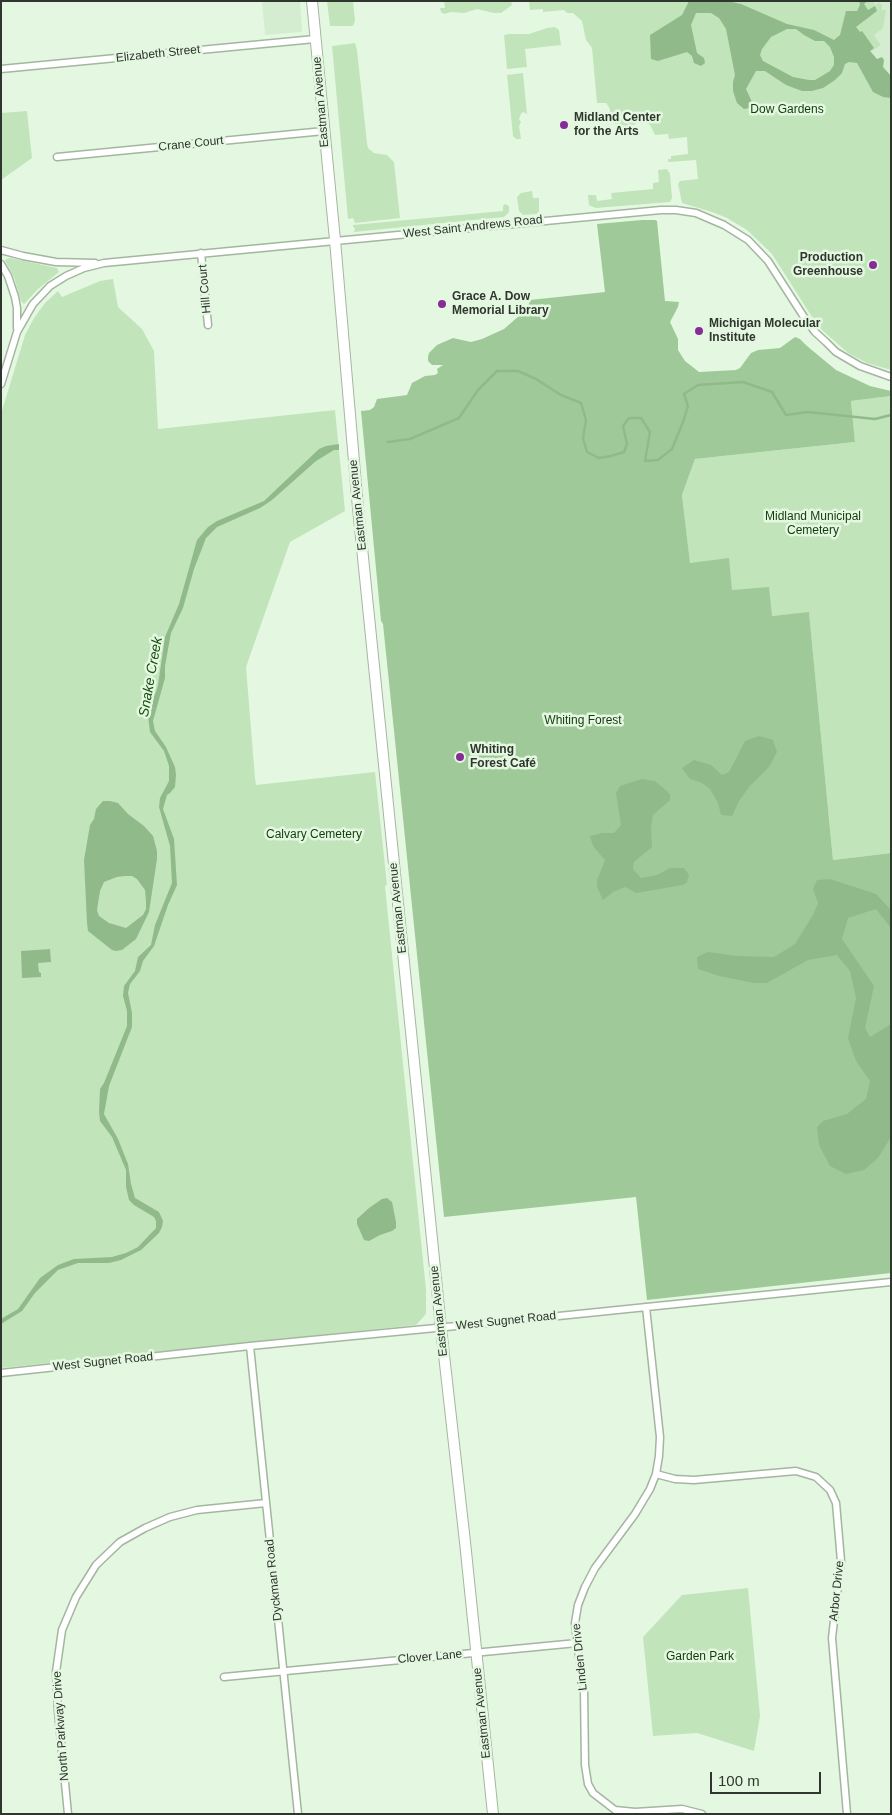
<!DOCTYPE html>
<html>
<head>
<meta charset="utf-8">
<style>
	body { margin:0 }
	#map { position:relative; width:892px; height:1815px; overflow:hidden; background:#e4f8e1; font-family:Arial,sans-serif }
	canvas { display:block }
	.frame { position:absolute; inset:0; border:2px solid #2e362d; pointer-events:none }
	.scale { position:absolute; left:710px; top:1772px; width:111px; height:22px; box-sizing:border-box; border:2px solid #2e362d; border-top:0; padding-left:6px; font-size:15px; line-height:18px; white-space:nowrap; color:#2e362d; -webkit-text-stroke:4px #e4f8e1; paint-order:stroke }
</style>
</head>
<body>
<div id="map">
<canvas width="892" height="1815"></canvas>
<div class="frame"></div>
<div class="scale">100 m</div>
</div>
<script>
const context = document.querySelector('canvas').getContext('2d');
context.lineJoin = 'round';
function fill(path, color) {
  context.fillStyle = color;
  context.fill(path, 'evenodd');
}
function poly(rows) {
  const path = new Path2D();
  for (const r of rows) {
    path.moveTo(r[0], r[1]);
    for (let i = 2; i < r.length; i += 2) path.lineTo(r[i], r[i + 1]);
  }
  return path;
}
function stroke(path, color, width, dash) {
  context.strokeStyle = color;
  context.lineWidth = width;
  context.lineCap = dash ? 'butt' : 'round';
  context.setLineDash(dash || []);
  context.stroke(path);
}
function drawText(font, color, halo, rows, align = 'center') {
  context.font = font + ' Arial,sans-serif';
  context.lineWidth = 5;
  context.setLineDash([]);
  context.textBaseline = 'middle';
  context.strokeStyle = halo;
  context.fillStyle = color;
  for (const [text, x, y, turn = 0] of rows) {
    context.save();
    context.translate(x, y);
    context.rotate((+turn || 0) * Math.PI / 180);
    context.textAlign = isNaN(turn) ? turn : align;
    if (halo) context.strokeText(text, 0, 0);
    context.fillText(text, 0, 0);
    context.restore();
  }
}
fill(poly([
	[262,1,300,1,302,32,265,35],
	[873,1,891,1,891,76,871,52,881,45,874,35,886,10,881,10]
]), '#d4edd0');
fill(poly([
	[327,1,353,1,355,21,353,26,330,26],
	[444,1,511,1,512,5,501,13,494,13,477,9,464,13,451,12,444,14,441,12,440,8,445,8],
	[529,1,873,1,876,5,879,2,882,5,882,10,886,10,883,28,874,35,881,45,871,52,891,76,891,370,867,363,848,353,822,330,812,317,772,254,747,230,727,218,712,212,682,203,678,184,680,181,698,179,696,160,668,162,668,159,671,159,671,156,688,154,687,137,669,139,668,134,655,135,650,125,642,121,629,127,617,125,613,122,609,107,606,103,597,103,592,48,586,40,582,21,573,13,567,13,564,10,543,12,543,9,530,10],
	[555,27,559,30,561,45,525,49,527,67,507,69,504,35,509,34,529,34,547,28],
	[355,43,357,50,367,143,368,148,374,153,387,155,394,162,400,218,355,223,353,218,348,219,332,46],
	[523,73,527,114,523,112,521,114,519,119,521,122,519,126,521,139,516,139,513,136,507,75],
	[27,111,32,158,1,180,1,113],
	[667,169,670,174,672,198,670,202,596,208,589,205,588,195,596,195,597,201,612,199,611,193,653,189,653,183,659,182,658,170],
	[532,191,533,198,539,198,539,212,536,214,523,215,519,211,517,197,521,193],
	[505,204,509,206,509,212,504,217,354,232,355,228,353,227,353,225,503,211,503,206],
	[10,258,57,268,59,272,38,289,24,304,21,301,14,277,5,261,6,259],
	[113,279,118,307,142,329,154,351,158,429,335,410,345,511,290,542,246,667,255,778,256,785,375,772,387,885,385,886,426,1290,426,1314,416,1325,1,1368,1,414,25,335,34,318,45,303,58,291,62,297,100,281],
	[891,396,891,853,833,860,809,613,772,616,690,564,682,495,695,459,855,442,851,401],
	[748,1588,760,1716,754,1751,697,1733,653,1736,643,1637,682,1595]
]), '#c1e4bb');
fill(poly([
	[642,220,655,220,657,221,665,301,679,302,678,307,670,322,678,339,678,350,685,361,699,372,736,370,740,368,751,353,758,350,780,348,795,337,800,339,807,346,836,370,870,386,891,391,891,396,851,401,855,442,695,459,682,495,690,563,729,558,732,590,769,587,772,616,809,612,833,860,891,853,891,1273,647,1300,636,1197,444,1217,383,624,381,621,361,411,370,410,374,407,377,399,407,395,412,383,425,376,435,375,438,373,437,369,443,365,432,365,428,361,428,357,429,353,437,345,453,338,471,342,482,339,504,329,520,315,526,314,530,300,605,292,597,224]
]), '#a0c999');
fill(poly([
	[689,1,727,1,741,4,787,24,814,30,834,40,840,35,846,11,857,11,860,5,859,1,867,1,864,4,868,10,875,6,877,11,856,27,860,32,862,31,874,48,870,51,877,59,882,57,884,60,883,67,891,76,891,98,883,97,873,92,857,63,849,62,845,64,842,73,835,80,823,88,812,91,802,91,786,85,765,71,756,71,746,89,752,102,750,108,744,109,737,103,733,91,733,82,735,75,726,29,719,18,711,13,696,13,691,25,697,53,704,58,705,63,701,66,694,63,692,56,687,52,658,61,651,59,650,35,682,15],
	[787,29,796,29,804,35,815,41,824,41,830,47,834,57,834,65,830,71,815,80,809,80,793,77,763,61,760,55,762,49,771,37],
	[339,444,339,450,334,450,316,461,272,500,260,508,217,527,206,538,194,569,183,608,171,633,165,666,165,678,153,721,155,731,166,747,175,767,176,775,175,787,170,793,167,795,163,809,174,839,177,885,168,905,154,946,143,961,140,971,130,984,128,993,132,1013,132,1027,109,1086,104,1114,118,1139,128,1164,131,1184,135,1198,159,1212,163,1221,162,1227,159,1233,141,1250,121,1260,109,1263,78,1263,58,1270,35,1293,22,1311,1,1324,1,1319,18,1309,40,1278,58,1265,74,1259,112,1257,126,1253,138,1247,156,1228,156,1221,154,1217,134,1205,129,1200,126,1187,126,1170,112,1137,100,1121,99,1112,100,1089,104,1083,127,1026,127,1011,123,996,124,986,135,971,138,957,151,945,155,925,172,883,170,846,159,807,160,798,169,781,169,766,164,751,150,732,147,708,148,702,156,692,158,685,165,637,179,604,197,540,208,527,217,521,264,501,319,449,326,446],
	[759,736,773,740,777,752,769,767,749,787,739,801,732,816,721,815,718,803,710,789,702,783,690,779,682,768,694,760,711,765,722,775,729,772,745,741],
	[642,779,655,781,661,786,670,794,670,800,653,815,651,828,652,847,634,862,633,869,641,878,657,875,670,868,684,868,689,875,687,882,683,885,636,893,625,887,613,892,603,900,597,887,597,880,605,860,593,846,590,836,602,833,614,833,621,825,616,793,620,786],
	[103,801,110,801,118,803,128,814,144,826,153,836,157,851,157,859,149,912,136,939,122,950,116,951,112,950,88,931,87,923,84,860,90,825,94,819,96,809],
	[125,876,132,876,137,879,145,890,146,901,146,909,143,915,126,928,109,923,99,916,97,910,100,891,104,882,117,877],
	[830,879,876,894,891,910,891,928,876,909,848,918,842,939,874,986,865,1028,870,1037,891,1024,891,1137,878,1158,864,1170,846,1174,830,1166,819,1145,817,1127,823,1121,847,1114,866,1099,870,1081,856,1061,848,1038,856,998,850,971,837,955,808,960,767,983,754,983,719,976,698,969,697,957,708,952,737,956,774,957,795,944,813,915,818,903,813,889,817,880],
	[50,949,51,962,38,963,39,972,41,973,41,977,22,978,21,951],
	[387,1198,392,1202,396,1222,396,1228,392,1231,380,1235,369,1241,364,1240,357,1224,357,1219,369,1208,382,1199]
]), '#91ba8a');
stroke(poly([
	[388,442,410,439,459,418,478,390,497,371,518,371,536,379,561,395,581,403,586,420,583,438,587,452,599,458,611,456,624,452,627,444,623,426,629,418,641,418,650,432,645,461,658,460,672,449,683,422,688,406,684,394,698,385,743,382,772,392,786,415,808,412,875,419,891,415]
]), '#91ba8a', 2.5);
const street = poly([
	[1,69,315,39],
	[57,157,324,131],
	[1,250,23,256,56,262,95,263],
	[201,253,208,325],
	[1,264,8,276,15,297,17,308,17,328],
	[1,384,17,332,33,304,50,286,66,276,84,268,104,263,661,210,676,210,696,213,724,225,748,240,768,261,804,317,815,332,826,342,836,352,860,366,891,377],
	[646,1307,660,1437,659,1456,656,1474,650,1489,635,1514,595,1568,585,1587,578,1605,575,1623,577,1643,584,1689,585,1765,588,1784,593,1793,615,1810,635,1812,682,1809,702,1814],
	[250,1346,298,1814],
	[1,1373,250,1346,549,1317,891,1282],
	[656,1474,675,1479,694,1480,796,1471,816,1477,830,1490,836,1503,841,1561,832,1638,847,1814],
	[224,1677,577,1643],
	[68,1814,58,1711,56,1672,62,1630,76,1597,96,1565,120,1542,145,1528,170,1517,197,1510,266,1503]
]);
const primary = poly([
	[312,1,335,240,358,508,441,1328,465,1542,493,1814]
]);
stroke(street, '#a4b6a0', 9);
stroke(primary, '#a4b6a0', 12);
stroke(street, '#fff', 6);
stroke(primary, '#fff', 10);
for (const [x, y, r, color] of [
	[564,125,5,"#862b97"],
	[873,265,5,"#862b97"],
	[442,304,5,"#862b97"],
	[699,331,5,"#862b97"],
	[460,757,5,"#862b97"]
]) {
  const dot = new Path2D();
  dot.arc(x, y, r, 0, 2 * Math.PI);
  context.fillStyle = color;
  context.fill(dot);
  stroke(dot, '#e4f8e1', 2);
}
drawText('12px', '#2e362d', '#e4f8e1', [
	["Elizabeth Street",158,54,-6],
	["Eastman Avenue",321,102,-95],
	["Crane Court",191,144,-6],
	["West Saint Andrews Road",473,227,-6],
	["Hill Court",205,289,-95],
	["Eastman Avenue",358,505,-96],
	["Eastman Avenue",398,908,-96],
	["Eastman Avenue",439,1311,-96],
	["West Sugnet Road",506,1321,-6],
	["West Sugnet Road",103,1362,-6],
	["Dyckman Road",274,1580,-96],
	["Arbor Drive",837,1591,-84],
	["Clover Lane",430,1657,-5],
	["Linden Drive",580,1657,-96],
	["Eastman Avenue",482,1713,-96],
	["North Parkway Drive",61,1726,-94]
]);
drawText('12px', '#123b0b', '#e4f8e1', [
	["Dow Gardens",787,110],
	["Midland Municipal",813,517],
	["Cemetery",813,531],
	["Whiting Forest",583,721],
	["Calvary Cemetery",314,835],
	["Garden Park",700,1657]
]);
drawText('bold 12px', '#2e362d', '#e4f8e1', [
	["Midland Center",574,118],
	["for the Arts",574,132],
	["Production",863,258,"right"],
	["Greenhouse",863,272,"right"],
	["Grace A. Dow",452,297],
	["Memorial Library",452,311],
	["Michigan Molecular",709,324],
	["Institute",709,338],
	["Whiting",470,750],
	["Forest Café",470,764]
], 'left');
drawText('italic 14px', '#174d0d', '#e4f8e1', [
	["Snake Creek",151,677,-80]
]);
</script>
</body>
</html>
